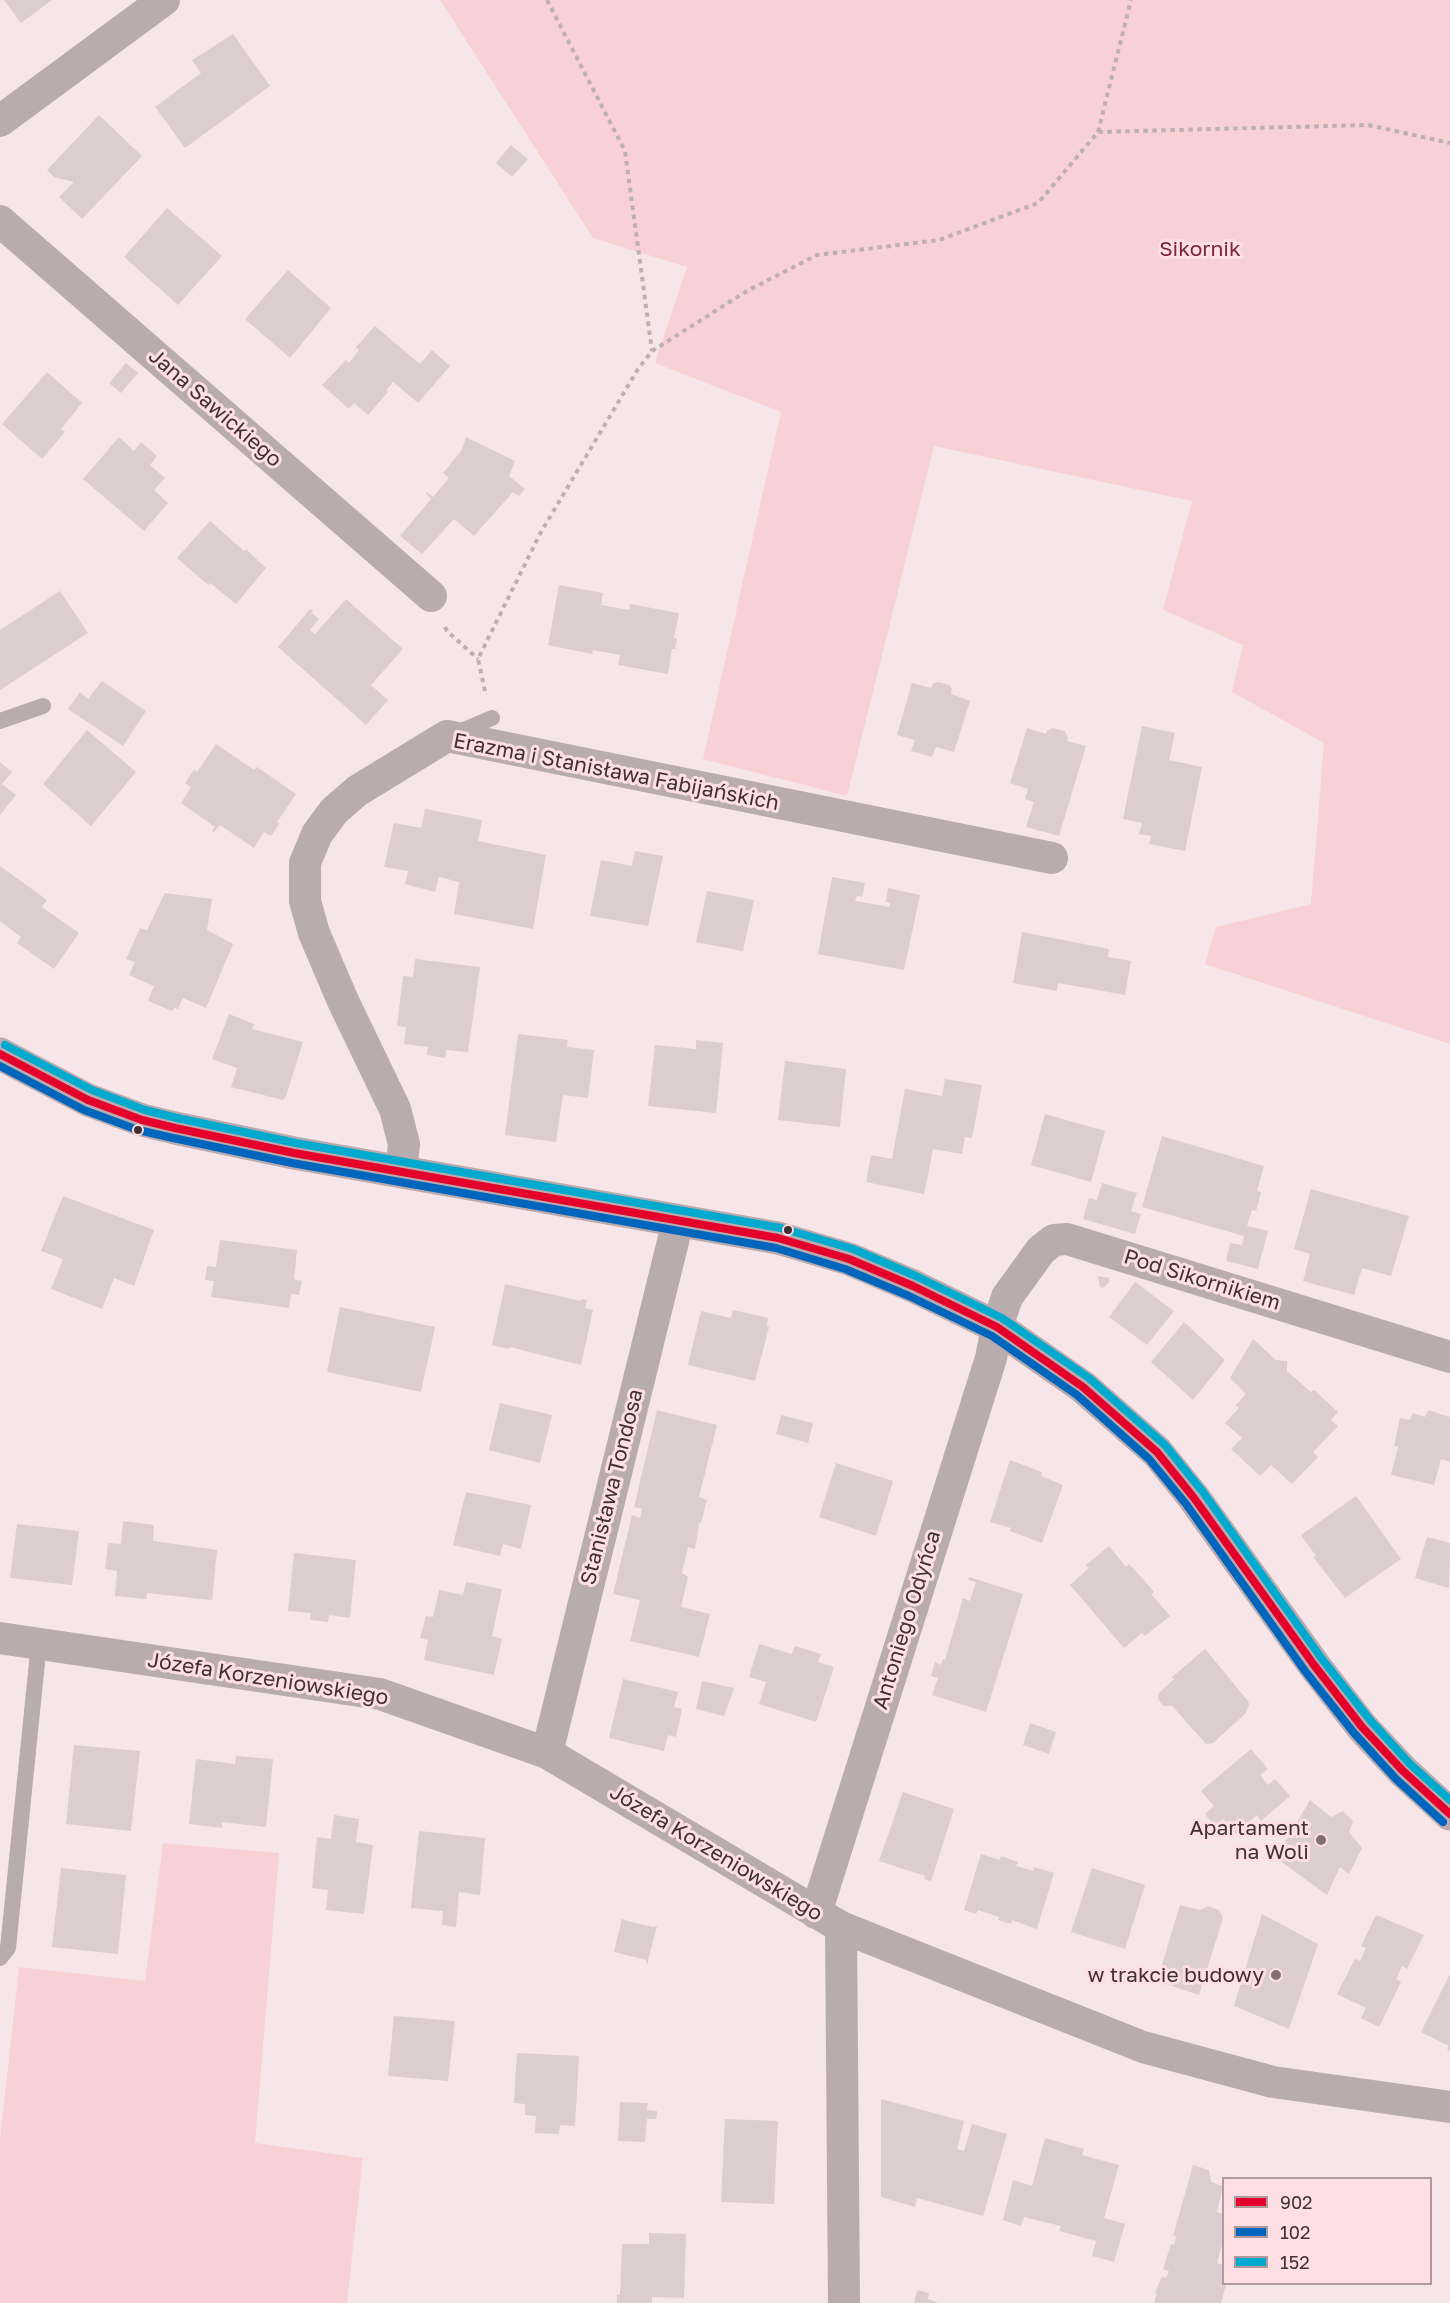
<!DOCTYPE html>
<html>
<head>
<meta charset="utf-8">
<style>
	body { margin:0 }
	#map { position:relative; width:1450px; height:2303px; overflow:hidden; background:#f6e6e9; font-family:"Golos Text",sans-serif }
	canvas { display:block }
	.legend { position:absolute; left:1222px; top:2177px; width:210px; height:108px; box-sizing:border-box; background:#fddfe4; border:2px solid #b1999e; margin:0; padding:8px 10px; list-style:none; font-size:18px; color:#403134 }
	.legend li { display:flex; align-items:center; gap:12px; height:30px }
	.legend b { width:30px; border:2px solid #b1999e }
</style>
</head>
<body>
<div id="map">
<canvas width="1450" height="2303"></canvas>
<ul class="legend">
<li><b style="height:8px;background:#e4002b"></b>902</li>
<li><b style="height:8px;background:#0065bd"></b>102</li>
<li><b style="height:8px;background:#00a9ce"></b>152</li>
</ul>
</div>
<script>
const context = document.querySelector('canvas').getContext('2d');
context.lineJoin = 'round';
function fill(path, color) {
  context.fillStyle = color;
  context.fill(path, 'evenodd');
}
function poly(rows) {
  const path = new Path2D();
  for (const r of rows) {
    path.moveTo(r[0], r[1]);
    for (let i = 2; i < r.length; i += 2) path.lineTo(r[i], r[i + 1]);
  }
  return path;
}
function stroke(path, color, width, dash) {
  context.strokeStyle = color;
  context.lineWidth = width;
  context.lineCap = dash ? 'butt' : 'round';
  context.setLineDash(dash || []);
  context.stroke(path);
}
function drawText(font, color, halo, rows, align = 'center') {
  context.font = font + ' "Golos Text",sans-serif';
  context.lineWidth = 6;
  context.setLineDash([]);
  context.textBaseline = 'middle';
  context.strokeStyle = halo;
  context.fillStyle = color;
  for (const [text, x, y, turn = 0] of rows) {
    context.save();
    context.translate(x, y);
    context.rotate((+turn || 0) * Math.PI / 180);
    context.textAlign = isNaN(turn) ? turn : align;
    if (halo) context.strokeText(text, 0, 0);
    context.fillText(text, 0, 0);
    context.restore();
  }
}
fill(poly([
	[440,0,1450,0,1450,1044,1205,964,1216,927,1311,904,1324,743,1232,692,1243,645,1163,610,1192,501,934,446,847,796,703,759,781,412,655,363,687,267,593,238],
	[163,1843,279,1853,255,2143,363,2158,347,2303,0,2303,0,2139,19,1967,145,1981]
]), '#f8d1d7');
fill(poly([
	[4,0,52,0,21,23],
	[233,34,270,86,185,148,155,107,201,73,192,60],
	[99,115,142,156,82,219,59,197,74,182,54,177,47,170],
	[511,145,528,159,512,177,496,163],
	[167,208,222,256,178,305,124,257],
	[288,270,331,308,290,358,245,319],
	[375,326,420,364,432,350,450,366,418,403,393,382,386,390,388,392,368,415,354,403,349,409,322,385,346,360,349,363,359,350,356,347],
	[126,363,138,373,121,393,109,383],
	[47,372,82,403,61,429,65,432,42,459,2,424],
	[119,437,134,451,141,442,157,456,150,465,165,478,154,490,168,503,144,531,83,479],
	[466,437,515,461,509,476,525,489,519,496,513,492,474,536,454,519,422,554,400,536,431,499,426,494,427,492,433,497,449,478,443,473,462,450],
	[210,521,244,551,246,549,266,568,236,604,210,583,208,585,177,558],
	[559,585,603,593,601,605,629,610,630,604,679,613,674,638,677,639,675,649,672,649,668,674,618,665,620,655,593,650,592,654,548,645],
	[60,591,88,633,0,690,0,630],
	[346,599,403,649,371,685,388,700,366,725,278,647,310,609,313,611,311,613,319,619,310,630,315,634],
	[102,681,146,711,123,746,68,709,80,692,88,699],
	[939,682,949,685,952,689,951,694,970,701,954,752,936,747,932,757,911,751,915,740,897,735,912,683,931,688,933,683],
	[1142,726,1175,733,1169,760,1202,767,1185,851,1149,844,1151,836,1139,834,1142,823,1123,819],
	[1027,728,1046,734,1047,731,1053,728,1065,731,1068,738,1067,741,1086,746,1059,836,1026,827,1034,802,1025,799,1028,789,1010,783],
	[87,730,136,772,91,826,43,784],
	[216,744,254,770,257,767,296,794,277,822,279,824,271,836,264,832,254,848,220,825,214,832,212,831,215,827,181,803,191,787,185,783,194,770,197,772],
	[0,762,12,772,2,784,16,795,0,815],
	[425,809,482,820,478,841,546,855,533,929,454,914,459,882,439,877,435,892,405,884,408,871,384,867,394,823,421,828],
	[635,851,663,856,648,926,590,916,601,860,632,866],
	[0,866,47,900,42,907,79,933,54,969,17,943,21,937,0,921],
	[832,877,865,883,862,897,857,896,855,901,873,904,889,907,890,903,886,902,888,888,920,895,904,970,818,954],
	[707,891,754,900,743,951,696,942],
	[165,893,212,899,207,930,233,944,206,1008,183,998,178,1009,175,1008,172,1011,148,1001,154,986,129,975,135,962,126,959,140,928,147,930],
	[1022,932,1109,949,1108,957,1131,961,1125,995,1058,983,1057,991,1013,983],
	[415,959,480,967,468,1052,446,1050,445,1058,427,1055,428,1047,404,1044,406,1027,397,1026,403,976,413,977],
	[229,1014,254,1024,252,1029,303,1042,286,1096,283,1100,231,1087,237,1068,212,1059],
	[518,1034,568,1040,567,1047,594,1050,588,1098,563,1095,556,1142,505,1135],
	[696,1040,723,1043,716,1113,648,1106,655,1045,696,1049],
	[785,1061,846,1069,840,1127,778,1120],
	[945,1079,982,1085,972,1138,965,1137,962,1154,933,1149,924,1194,866,1182,871,1155,892,1159,905,1089,942,1096],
	[1045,1114,1105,1131,1091,1182,1031,1165],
	[1162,1136,1264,1166,1257,1191,1261,1192,1256,1211,1252,1210,1247,1226,1268,1231,1258,1269,1226,1261,1230,1243,1242,1245,1244,1236,1142,1207],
	[1102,1183,1137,1193,1131,1211,1141,1214,1135,1234,1083,1219,1089,1198,1097,1200],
	[1311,1189,1409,1216,1391,1276,1362,1268,1354,1295,1303,1281,1310,1254,1294,1249],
	[63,1196,154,1230,134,1286,114,1278,102,1309,51,1289,63,1259,41,1251],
	[220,1240,297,1250,294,1279,302,1281,299,1295,291,1294,289,1308,211,1297,214,1281,205,1280,207,1266,216,1267],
	[1098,1276,1109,1278,1109,1282,1103,1288,1100,1287],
	[1135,1282,1174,1311,1147,1345,1109,1317],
	[505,1284,581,1301,581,1299,587,1300,585,1308,593,1310,581,1365,510,1347,509,1349,492,1345],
	[340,1307,435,1327,421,1392,327,1372],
	[733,1310,768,1318,767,1326,769,1327,755,1381,688,1365,701,1311,731,1318],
	[1184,1322,1225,1360,1193,1400,1151,1362],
	[1253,1339,1276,1360,1287,1361,1287,1371,1311,1392,1314,1390,1338,1412,1331,1420,1338,1426,1313,1452,1318,1457,1292,1484,1271,1465,1260,1476,1231,1449,1242,1438,1225,1423,1239,1408,1236,1405,1246,1394,1230,1378],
	[500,1403,552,1415,540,1463,489,1450],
	[657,1410,717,1425,699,1497,707,1500,701,1523,699,1523,695,1549,688,1547,682,1573,688,1577,681,1607,710,1614,699,1657,630,1641,640,1600,613,1594,632,1515,640,1518,642,1509,634,1507],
	[1428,1410,1450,1417,1450,1462,1441,1459,1434,1485,1391,1475,1398,1447,1394,1446,1400,1418,1410,1420,1413,1413,1425,1417],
	[781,1415,813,1423,808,1443,776,1434],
	[1010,1460,1042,1472,1041,1476,1063,1485,1042,1543,1010,1531,1011,1528,990,1522],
	[836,1463,893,1481,876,1536,819,1517],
	[466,1492,531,1505,521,1549,503,1544,500,1556,453,1545],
	[1356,1496,1401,1559,1345,1598,1313,1557,1316,1556,1301,1535],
	[123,1521,154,1525,153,1541,217,1550,212,1600,147,1593,146,1599,115,1596,117,1571,105,1569,108,1543,121,1544],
	[17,1524,79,1531,72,1585,10,1578],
	[1427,1537,1450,1543,1449,1588,1415,1578],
	[1109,1546,1126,1567,1129,1564,1142,1578,1154,1592,1151,1594,1170,1616,1145,1636,1142,1633,1124,1648,1070,1585,1089,1568,1086,1565],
	[294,1553,356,1560,350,1618,329,1615,328,1622,310,1620,311,1613,288,1611],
	[969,1577,1023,1594,986,1712,932,1695,938,1678,931,1676,935,1662,941,1665,943,1659,945,1660,963,1598,970,1601,976,1582,968,1580],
	[466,1582,502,1589,492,1636,502,1639,494,1675,424,1660,428,1640,420,1638,426,1616,433,1617,439,1590,463,1595],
	[759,1644,792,1654,795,1646,821,1654,818,1662,834,1667,816,1722,759,1704,766,1682,749,1677],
	[1205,1649,1248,1701,1249,1705,1246,1713,1213,1743,1206,1744,1172,1706,1163,1706,1158,1699,1159,1693,1174,1679,1172,1677],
	[623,1679,678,1692,674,1707,682,1709,676,1737,668,1735,664,1751,609,1738],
	[702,1681,734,1688,724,1716,696,1709],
	[1030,1723,1056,1732,1049,1754,1023,1745],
	[74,1745,140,1751,131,1831,66,1824],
	[1251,1749,1268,1769,1260,1775,1268,1785,1275,1779,1290,1796,1261,1821,1257,1815,1235,1834,1223,1819,1215,1827,1205,1814,1214,1806,1201,1791],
	[236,1756,273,1759,266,1827,222,1822,222,1828,189,1824,196,1759,235,1764],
	[903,1792,954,1809,931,1881,924,1879,925,1876,879,1861],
	[1310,1800,1331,1817,1343,1811,1353,1821,1349,1832,1362,1848,1349,1874,1340,1867,1327,1895,1276,1858],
	[334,1815,359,1819,356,1842,373,1845,364,1914,326,1910,328,1890,312,1888,317,1837,331,1839],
	[419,1831,485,1838,480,1895,459,1892,456,1927,442,1925,443,1911,411,1908],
	[981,1854,1000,1860,1001,1856,1018,1862,1016,1866,1033,1871,1034,1867,1054,1873,1037,1929,1012,1920,1011,1924,998,1920,999,1917,978,1910,976,1914,964,1910],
	[61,1868,126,1875,118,1954,52,1947],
	[1092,1868,1145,1885,1125,1949,1071,1932],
	[1180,1905,1201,1910,1208,1906,1219,1910,1223,1918,1199,1995,1157,1981],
	[1262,1914,1318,1944,1289,2029,1234,2006],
	[1376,1915,1424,1935,1407,1969,1402,1966,1396,1979,1401,1982,1379,2027,1361,2018,1366,2008,1337,1994,1355,1959,1360,1961,1366,1948,1361,1946],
	[622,1918,624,1920,653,1927,657,1926,647,1965,646,1960,614,1952],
	[1450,1974,1450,2051,1447,2049,1449,2046,1421,2032],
	[394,2016,455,2021,448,2081,388,2076],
	[517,2053,579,2056,575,2126,560,2125,559,2134,535,2133,536,2116,525,2115,525,2104,514,2103],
	[881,2099,964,2121,957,2149,964,2151,972,2124,1007,2134,983,2216,917,2198,915,2207,881,2197],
	[620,2102,648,2103,647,2110,657,2111,656,2119,647,2119,645,2142,618,2141],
	[725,2119,778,2121,774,2204,721,2202],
	[1045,2138,1084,2149,1082,2155,1119,2165,1104,2218,1125,2224,1114,2262,1092,2256,1096,2241,1059,2231,1061,2226,1024,2217,1021,2226,1003,2220,1013,2180,1032,2186],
	[1193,2165,1209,2170,1211,2182,1223,2186,1217,2212,1224,2214,1224,2238,1217,2263,1224,2265,1224,2284,1226,2284,1221,2303,1154,2303,1157,2293,1155,2293,1162,2276,1166,2278,1169,2271,1163,2269,1171,2244,1174,2245,1176,2236,1173,2236],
	[649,2233,686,2234,684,2298,652,2297,652,2303,617,2303,617,2295,620,2295,622,2244,649,2244],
	[917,2290,929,2293,928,2299,939,2303,914,2303]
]), '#dccdd0');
stroke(poly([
	[547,0,625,151,652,351],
	[1098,132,1131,0],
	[445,627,447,631,478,659],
	[485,691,478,659,541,532,638,369,652,351,747,291,817,255,939,240,1038,203,1098,132,1368,125,1450,143]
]), '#bcb0b3', 4, [4.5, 4.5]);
stroke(poly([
	[0,721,43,706],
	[454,734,492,718],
	[0,1958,8,1948,39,1643]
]), '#b9acae', 16);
stroke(poly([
	[0,121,164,0],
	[0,221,431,596],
	[401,1172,404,1144,395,1109,343,1001,314,933,305,901,305,863,317,834,334,811,357,791,447,736,1052,858],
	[0,1638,380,1694,547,1753,841,1927,1143,2047,1273,2082,1450,2107],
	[547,1753,678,1221],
	[816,1913,991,1358,997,1327,1007,1297,1041,1250,1054,1240,1067,1239,1450,1357],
	[841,1927,844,2303]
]), '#b9acae', 32);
stroke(poly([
	[0,1054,88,1100,142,1120,175,1128,294,1153,778,1238,849,1259,913,1286,997,1327,1083,1387,1157,1452,1194,1498,1314,1665,1362,1727,1403,1771,1450,1814]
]), '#baaaad', 33);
stroke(poly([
	[0,1054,88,1100,142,1120,175,1128,294,1153,778,1238,849,1259,913,1286,997,1327,1083,1387,1157,1452,1194,1498,1314,1665,1362,1727,1403,1771,1450,1814]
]), '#e4002b', 8);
stroke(poly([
	[0,1066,84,1110,138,1130,173,1138,292,1163,776,1248,845,1269,909,1296,992,1336,1077,1395,1149,1459,1186,1504,1305,1671,1354,1733,1396,1779,1443,1822]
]), '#0065bd', 8);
stroke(poly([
	[5,1045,92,1090,145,1110,177,1118,296,1143,781,1228,853,1249,918,1277,1002,1318,1089,1378,1165,1445,1203,1492,1322,1659,1370,1720,1410,1764,1450,1800]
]), '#00a9ce', 8);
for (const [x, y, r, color] of [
	[138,1130,5,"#403134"],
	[788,1230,5,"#403134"],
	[1321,1840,6,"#807073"],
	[1276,1975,6,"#807073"]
]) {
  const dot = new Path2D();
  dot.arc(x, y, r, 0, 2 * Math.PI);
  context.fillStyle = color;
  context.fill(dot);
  stroke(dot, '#fddfe4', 2);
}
drawText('21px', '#7c243e', '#fddfe4', [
	["Sikornik",1200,249]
]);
drawText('21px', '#403134', '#fddfe4', [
	["Jana Sawickiego",215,408,41],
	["Erazma i Stanisława Fabijańskich",616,772,11],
	["Pod Sikornikiem",1202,1280,17],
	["Stanisława Tondosa",612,1487,-76],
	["Antoniego Odyńca",907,1620,-73],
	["Józefa Korzeniowskiego",268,1679,9],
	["Józefa Korzeniowskiego",716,1853,31]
]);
drawText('21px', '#403134', '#fddfe4', [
	["Apartament",1309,1828],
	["na Woli",1309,1852],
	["w trakcie budowy",1264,1975]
], 'right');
</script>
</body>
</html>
